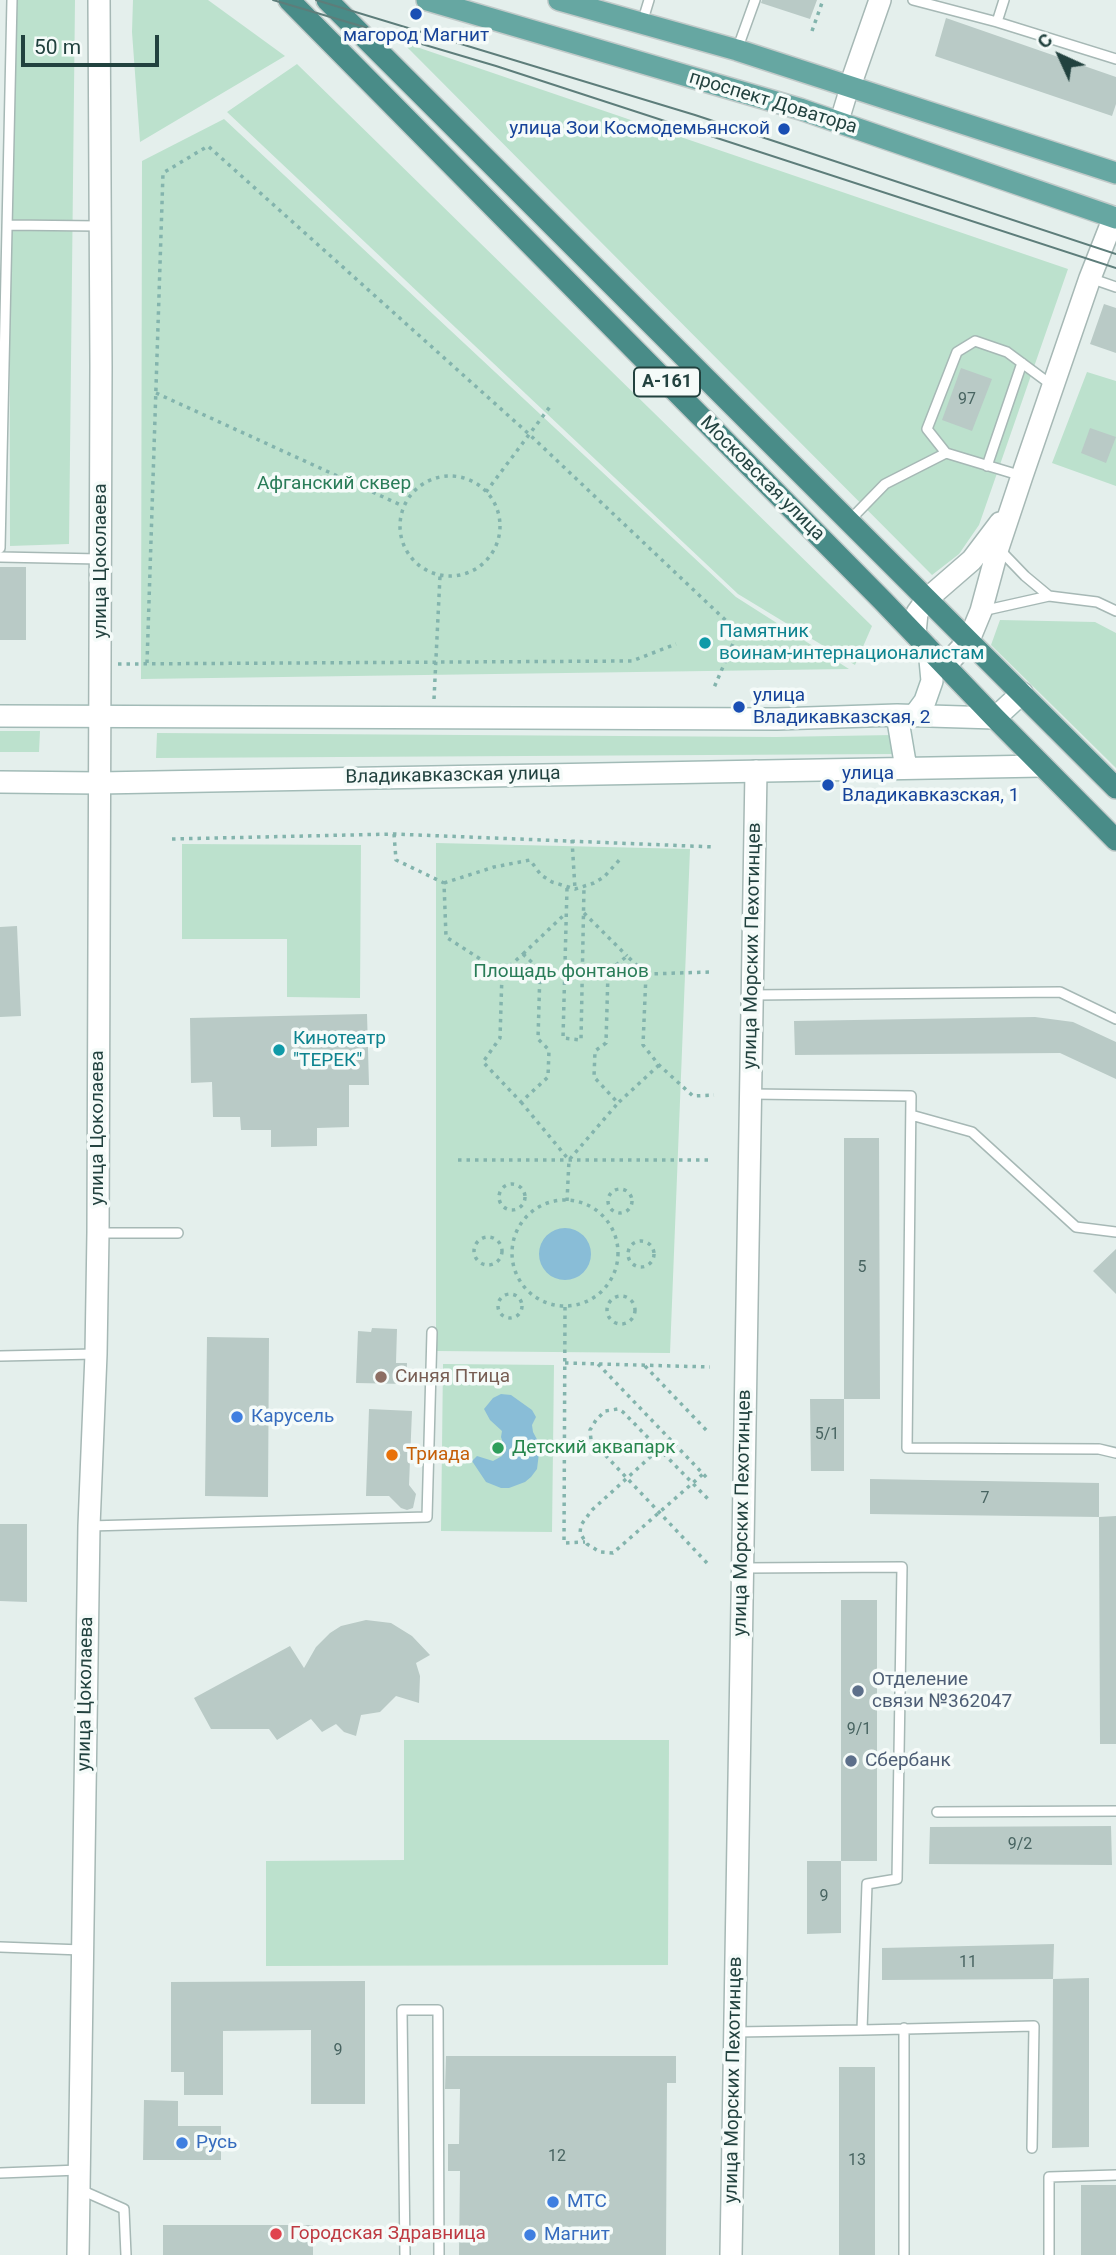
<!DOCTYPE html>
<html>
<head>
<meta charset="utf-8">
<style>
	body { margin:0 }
	#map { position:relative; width:1116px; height:2255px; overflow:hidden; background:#e4efec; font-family:Roboto,sans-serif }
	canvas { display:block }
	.north { position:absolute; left:1025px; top:21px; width:70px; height:70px; -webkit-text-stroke:5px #f5fbf9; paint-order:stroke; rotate:315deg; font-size:19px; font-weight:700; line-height:28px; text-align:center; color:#22423f }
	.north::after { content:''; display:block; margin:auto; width:24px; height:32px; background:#22423f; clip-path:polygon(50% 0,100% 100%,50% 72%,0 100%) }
	.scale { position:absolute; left:21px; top:35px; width:138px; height:32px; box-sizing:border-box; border:4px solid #22423f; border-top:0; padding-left:9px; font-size:21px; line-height:24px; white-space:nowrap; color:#22423f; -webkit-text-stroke:5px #f5fbf9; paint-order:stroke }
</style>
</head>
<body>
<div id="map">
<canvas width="1116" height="2255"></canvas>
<div class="north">С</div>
<div class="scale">50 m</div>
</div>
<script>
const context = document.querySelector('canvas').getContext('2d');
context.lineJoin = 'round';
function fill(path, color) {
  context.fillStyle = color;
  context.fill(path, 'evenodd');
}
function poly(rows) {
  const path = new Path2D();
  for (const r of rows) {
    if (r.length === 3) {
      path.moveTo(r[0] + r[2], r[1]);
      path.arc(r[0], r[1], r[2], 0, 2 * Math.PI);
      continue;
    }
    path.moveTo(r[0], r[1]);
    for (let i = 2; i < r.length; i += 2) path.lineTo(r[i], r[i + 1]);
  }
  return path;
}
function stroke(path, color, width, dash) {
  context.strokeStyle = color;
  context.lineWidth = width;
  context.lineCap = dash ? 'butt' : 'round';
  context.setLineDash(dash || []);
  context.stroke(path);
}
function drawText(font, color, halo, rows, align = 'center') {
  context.font = font + ' Roboto,sans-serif';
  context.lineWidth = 7;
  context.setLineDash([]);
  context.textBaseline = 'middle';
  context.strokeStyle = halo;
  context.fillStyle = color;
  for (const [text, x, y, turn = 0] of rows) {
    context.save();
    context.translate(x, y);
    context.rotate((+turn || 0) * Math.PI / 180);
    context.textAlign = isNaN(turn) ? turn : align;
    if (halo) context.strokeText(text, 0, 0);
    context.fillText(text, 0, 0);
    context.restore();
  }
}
fill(poly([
	[9,0,75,0,69,544,10,546],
	[133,0,208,0,285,56,140,142,132,32],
	[402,42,1068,269,979,525,959,554,932,575],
	[297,64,872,626,855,665,738,594,227,112],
	[224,119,736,597,849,669,141,679,142,161],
	[1087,372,1116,381,1116,486,1052,463],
	[1000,620,1095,622,1116,633,1116,768,991,645],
	[0,731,40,731,39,752,0,752],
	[157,733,776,737,893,735,894,754,156,758],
	[436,843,690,849,670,1353,436,1351],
	[182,844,361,845,360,998,287,997,287,939,182,939],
	[443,1364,554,1365,552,1532,441,1531],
	[404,1740,669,1740,668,1965,266,1966,266,1861,404,1860]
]), '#bce1cd');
fill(poly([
	[565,1254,26],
	[501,1394,511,1395,532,1410,536,1417,532,1425,533,1432,540,1445,537,1469,531,1477,525,1482,509,1488,501,1488,486,1482,472,1461,477,1456,493,1461,502,1456,505,1449,501,1437,502,1431,490,1420,484,1409,493,1398]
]), '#89bdd7');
fill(poly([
	[762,0,817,0,810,19,761,3],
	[946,18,1116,77,1116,104,1112,116,935,56],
	[1104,304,1116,308,1116,353,1090,344],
	[961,368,992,379,972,431,942,420],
	[1090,428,1116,437,1106,463,1081,453],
	[0,567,26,567,26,640,0,640],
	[17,926,21,1016,0,1017,0,927],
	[367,1014,369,1085,349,1085,349,1127,317,1128,317,1146,271,1147,271,1130,241,1130,240,1117,213,1117,212,1082,191,1083,190,1018],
	[1035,1017,1073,1022,1116,1042,1116,1079,1060,1053,795,1055,794,1021],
	[844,1138,879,1138,880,1399,844,1399],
	[1116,1249,1116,1294,1093,1271],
	[372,1328,397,1329,396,1363,407,1363,406,1384,356,1383,358,1331,371,1332],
	[207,1337,269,1338,268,1497,205,1496],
	[810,1399,844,1399,844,1471,811,1471],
	[369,1409,412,1411,409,1485,416,1494,413,1508,407,1510,401,1508,389,1496,366,1496],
	[870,1479,1099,1483,1099,1517,870,1514],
	[1116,1516,1116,1744,1100,1744,1099,1517],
	[0,1524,27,1524,27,1602,0,1601],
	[841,1600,877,1600,877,1861,841,1861],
	[366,1620,391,1623,412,1636,430,1655,416,1663,420,1676,419,1703,396,1696,380,1712,361,1715,356,1736,344,1732,336,1724,322,1732,311,1719,277,1740,269,1729,211,1729,194,1698,290,1646,304,1668,316,1647,330,1633,341,1626],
	[1111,1826,1112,1865,929,1864,930,1827],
	[807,1861,841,1861,841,1933,807,1934],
	[1054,1944,1053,1979,882,1980,882,1948],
	[1089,1978,1089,2147,1052,2148,1053,1979],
	[365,1981,365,2104,311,2104,311,2030,223,2031,223,2095,184,2095,184,2072,171,2072,171,1982],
	[446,2056,676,2056,676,2083,667,2083,666,2255,459,2255,460,2171,448,2171,448,2144,459,2144,460,2089,445,2089],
	[839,2067,875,2067,875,2255,839,2255],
	[144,2100,178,2101,178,2126,221,2126,221,2160,143,2160],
	[1081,2185,1116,2185,1116,2255,1081,2255],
	[163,2225,313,2225,313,2255,163,2255]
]), '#b9cac6');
const service = poly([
	[913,0,997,22,1004,0],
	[997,22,1116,59],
	[642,23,649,0],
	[737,50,755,0],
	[7,225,99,226],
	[1090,278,1116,287],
	[987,466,1022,363],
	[1022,476,946,453,927,429,957,352,975,341,1007,352,1053,386],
	[848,522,885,484,946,453],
	[0,548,12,0],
	[999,549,1025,576,1049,596],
	[0,557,100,559],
	[982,611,1049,596,1097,602,1116,611],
	[753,995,1060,992,1116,1019],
	[751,1094,911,1096,907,1448,1099,1449,1116,1453],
	[911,1115,972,1132,1076,1227,1116,1232],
	[98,1233,178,1233],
	[0,1356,95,1354],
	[89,1526,427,1517,432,1332],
	[937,1812,1116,1811],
	[0,1947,82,1950],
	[904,2028,904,2255],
	[862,2030,1034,2026,1032,2148],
	[736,2032,862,2030,867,1884,897,1879,902,1567,744,1568],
	[0,2173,79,2170],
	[81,2190,124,2209,126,2255],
	[405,2255,402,2010,438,2010,439,2255],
	[1049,2255,1049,2177,1116,2175]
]);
const minor = poly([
	[839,122,850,86]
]);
const tertiary = poly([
	[850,86,880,0],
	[915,633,917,613,927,599,972,560,1000,523],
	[945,666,969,640,981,611,998,548,1022,476,1090,278,1114,217],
	[78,2255,89,1526,96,1354,98,1233,101,366,99,0],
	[731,2255,756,771]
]);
const secondary = poly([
	[897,715,906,768],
	[0,716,777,719,897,715,995,718,1022,693],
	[914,716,925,701,932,681,929,649],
	[0,782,99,783,1042,766]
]);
const primary = poly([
	[427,0,800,109,1116,218],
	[559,0,737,50,1116,173]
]);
const trunk = poly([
	[289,0,883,601,995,718,1116,840],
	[327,0,1116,788]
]);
stroke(service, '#a6b8b5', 12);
stroke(minor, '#a6b8b5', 21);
stroke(tertiary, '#a6b8b5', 24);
stroke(secondary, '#a2bbb7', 24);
stroke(primary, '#c1cac9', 24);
stroke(trunk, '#c1cac9', 24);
stroke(poly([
	[812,31,823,0],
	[156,393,403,506],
	[450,526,50],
	[486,492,552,404],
	[147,663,163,173,208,146,530,435,738,632,713,690],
	[118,664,632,661,676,644],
	[434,699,440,576],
	[394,834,396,860,444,883,446,937,502,973],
	[172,839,394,834,715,847],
	[572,840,575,889],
	[444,883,494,867,530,860,541,875,552,882,575,889,594,883,604,877,622,857],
	[567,888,563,1038,581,1040,584,887],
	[584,913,627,956],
	[523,954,540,970,538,1039,549,1050,548,1077,521,1102,483,1062,500,1038,502,973,523,954],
	[523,954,565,914],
	[646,974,712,972],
	[659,1065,618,1103,594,1077,595,1051,606,1043,608,972,627,956,646,974,643,1045,659,1065,693,1096,714,1095],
	[521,1102,569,1160,618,1103],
	[458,1160,713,1160],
	[512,1197,13],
	[620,1201,12],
	[565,1253,53],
	[567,1201,569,1160],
	[488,1251,14],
	[641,1254,13],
	[510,1306,12],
	[621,1310,14],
	[565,1307,564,1543,585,1542],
	[565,1363,710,1367],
	[598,1364,708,1479],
	[645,1366,709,1433],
	[670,1439,592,1510,581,1525,580,1533,587,1544,600,1552,613,1553,703,1474],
	[707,1563,591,1440,590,1430,596,1420,605,1411,618,1409,623,1412,708,1499]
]), '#83b4ad', 3.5, [3.5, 5]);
stroke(service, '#fff', 9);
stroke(minor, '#fff', 18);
stroke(tertiary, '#fff', 21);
stroke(secondary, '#fff', 21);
stroke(primary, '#66a7a2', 21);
stroke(trunk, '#498c88', 21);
stroke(poly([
	[273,0,496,66,1116,268],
	[316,0,695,115,1116,254]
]), '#5d7d7a', 2);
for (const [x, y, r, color] of [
	[416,14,7,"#1a4fb4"],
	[784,129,7,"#1a4fb4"],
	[705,643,7,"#0f9aa8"],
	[739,707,7,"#1a4fb4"],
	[828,785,7,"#1a4fb4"],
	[279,1050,7,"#0f9aa8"],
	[381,1377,7,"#8d6e63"],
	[237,1417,7,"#3f7fe0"],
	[498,1448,7,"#2e9e5b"],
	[392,1455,7,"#e8710a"],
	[858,1691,7,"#5c6f8a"],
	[851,1761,7,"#5c6f8a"],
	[182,2143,7,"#3f7fe0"],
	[553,2202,7,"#3f7fe0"],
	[276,2234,7,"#e0444e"],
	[530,2235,7,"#3f7fe0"]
]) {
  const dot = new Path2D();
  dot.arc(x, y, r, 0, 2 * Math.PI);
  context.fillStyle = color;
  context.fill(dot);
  stroke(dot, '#f5fbf9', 2.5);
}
drawText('16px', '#486461', null, [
	["97",967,400],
	["5",862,1268],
	["5/1",827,1435],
	["7",985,1499],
	["9/1",859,1730],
	["9/2",1020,1845],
	["9",824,1897],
	["11",968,1963],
	["9",338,2051],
	["12",557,2157],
	["13",857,2161]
]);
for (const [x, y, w] of [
	[667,382,66]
]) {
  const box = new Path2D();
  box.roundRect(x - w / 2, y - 14.5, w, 29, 5);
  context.fillStyle = '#f5fbf9';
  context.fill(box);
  stroke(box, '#22423f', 2);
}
drawText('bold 18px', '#22423f', null, [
	["А-161",667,382]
]);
drawText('19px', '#164399', '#f5fbf9', [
	["магород Магнит",416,36,"center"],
	["улица Зои Космодемьянской",770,129,"right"],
	["улица",753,696],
	["Владикавказская, 2",753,718],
	["улица",842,774],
	["Владикавказская, 1",842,796]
], 'left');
drawText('19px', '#22423f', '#f5fbf9', [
	["проспект Доватора",773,103,17],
	["Московская улица",762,479,45],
	["улица Цоколаева",101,561,-90],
	["Владикавказская улица",453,776,-1],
	["улица Морских Пехотинцев",753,946,-89],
	["улица Цоколаева",98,1128,-90],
	["улица Морских Пехотинцев",743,1513,-89],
	["улица Цоколаева",86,1694,-89],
	["улица Морских Пехотинцев",734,2080,-89]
]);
drawText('19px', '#297c58', '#f5fbf9', [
	["Афганский сквер",334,484],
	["Площадь фонтанов",561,972]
]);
drawText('19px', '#0d838f', '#f5fbf9', [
	["Памятник",719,632],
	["воинам-интернационалистам",719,654],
	["Кинотеатр",293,1039],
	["\"ТЕРЕК\"",293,1061]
], 'left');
drawText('19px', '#785e54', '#f5fbf9', [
	["Синяя Птица",395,1377]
], 'left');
drawText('19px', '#366cbe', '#f5fbf9', [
	["Карусель",251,1417],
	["Русь",196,2143],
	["МТС",567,2202],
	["Магнит",544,2235]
], 'left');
drawText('19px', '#27864d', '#f5fbf9', [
	["Детский аквапарк",512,1448]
], 'left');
drawText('19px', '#c56008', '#f5fbf9', [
	["Триада",406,1455]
], 'left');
drawText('19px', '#4e5e75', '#f5fbf9', [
	["Отделение",872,1680],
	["связи №362047",872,1702],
	["Сбербанк",865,1761]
], 'left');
drawText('19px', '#be3a42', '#f5fbf9', [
	["Городская Здравница",290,2234]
], 'left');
</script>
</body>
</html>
